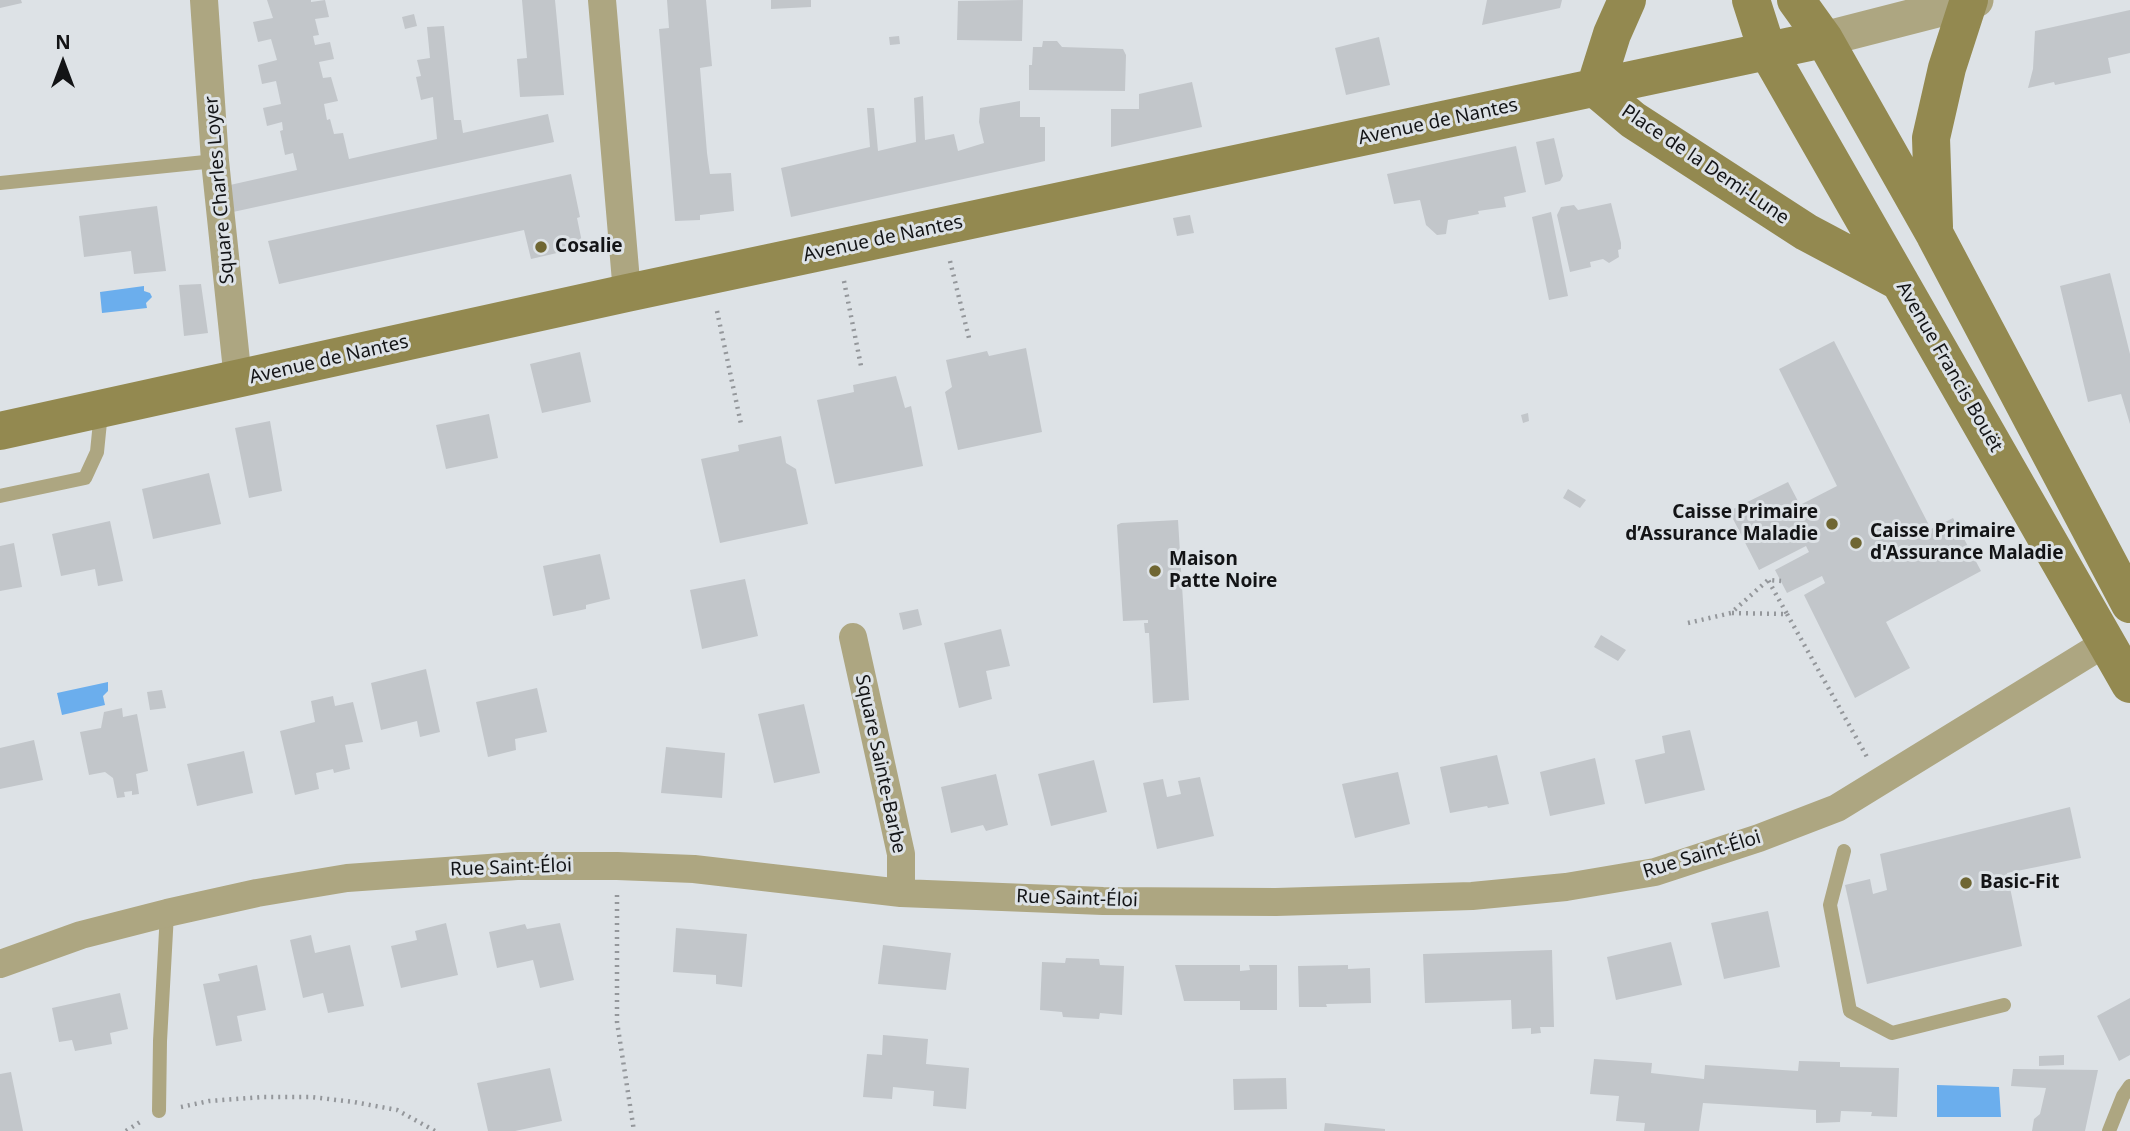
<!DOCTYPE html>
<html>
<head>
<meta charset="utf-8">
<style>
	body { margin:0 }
	#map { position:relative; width:2130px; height:1131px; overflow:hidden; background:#dde2e6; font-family:"Noto Sans",sans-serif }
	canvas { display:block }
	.north { position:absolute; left:28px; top:28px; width:70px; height:70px; -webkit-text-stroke:5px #dde2e6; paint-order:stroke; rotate:0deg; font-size:19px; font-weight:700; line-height:28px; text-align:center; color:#131416 }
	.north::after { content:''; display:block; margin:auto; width:24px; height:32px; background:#131416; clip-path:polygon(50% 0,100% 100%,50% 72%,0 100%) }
</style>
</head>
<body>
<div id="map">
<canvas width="2130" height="1131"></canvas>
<div class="north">N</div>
</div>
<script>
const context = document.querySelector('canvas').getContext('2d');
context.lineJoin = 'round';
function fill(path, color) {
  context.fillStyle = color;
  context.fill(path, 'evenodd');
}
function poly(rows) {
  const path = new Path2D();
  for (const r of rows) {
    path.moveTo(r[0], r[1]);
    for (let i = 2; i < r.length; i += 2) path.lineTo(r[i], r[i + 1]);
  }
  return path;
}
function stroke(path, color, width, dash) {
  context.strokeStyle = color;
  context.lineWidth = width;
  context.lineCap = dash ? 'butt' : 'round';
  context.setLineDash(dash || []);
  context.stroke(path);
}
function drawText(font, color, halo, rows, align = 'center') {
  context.font = font + ' "Noto Sans",sans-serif';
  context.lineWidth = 6;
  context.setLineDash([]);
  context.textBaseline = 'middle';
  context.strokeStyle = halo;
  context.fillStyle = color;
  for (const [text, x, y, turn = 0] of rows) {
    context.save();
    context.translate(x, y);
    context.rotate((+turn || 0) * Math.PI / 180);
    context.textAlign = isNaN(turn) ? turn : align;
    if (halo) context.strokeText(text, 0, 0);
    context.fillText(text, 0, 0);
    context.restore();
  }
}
fill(poly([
	[144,286,144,291,150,293,152,297,146,303,147,308,102,313,100,292],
	[108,682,108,691,103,696,105,705,62,715,57,693],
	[1937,1085,1999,1087,2001,1117,1937,1117]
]), '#6baeed');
fill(poly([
	[0,0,21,0,22,3,0,8],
	[267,0,311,0,311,2,325,0,329,17,315,19,319,35,313,36,315,45,330,42,334,59,319,62,323,78,331,77,338,101,324,104,327,120,330,119,334,134,343,133,349,159,437,139,433,97,421,100,416,77,421,76,417,60,430,58,427,27,444,26,454,120,461,120,463,133,548,114,554,142,233,212,230,185,297,170,293,153,285,155,280,131,283,130,282,122,267,126,263,108,281,104,276,81,262,84,258,65,277,60,271,39,258,42,253,22,273,18],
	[522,0,555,0,564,95,520,97,517,59,527,58],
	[667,0,706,0,712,66,700,68,707,153,710,174,731,173,734,211,700,215,700,220,675,221,659,29,669,28],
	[771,0,811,0,811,7,771,9],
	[1023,0,1022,41,957,40,958,1],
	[1487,0,1562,0,1560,8,1482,25],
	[2130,10,2130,53,2108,58,2111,73,2055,85,2054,82,2028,88,2033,69,2035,31],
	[414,14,417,26,405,29,402,17],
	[899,36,900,44,890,45,889,37],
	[1379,37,1390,85,1346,95,1335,48],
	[1043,41,1057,41,1062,47,1123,49,1126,55,1125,91,1029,90,1029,65,1032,65,1033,47,1042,47],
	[1192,82,1202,127,1111,147,1111,109,1139,109,1139,94],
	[923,96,925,140,954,134,958,151,984,143,979,122,980,108,1020,101,1020,117,1040,117,1040,127,1045,127,1045,161,791,217,781,168,870,147,867,108,874,108,878,151,916,142,914,98],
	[1554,138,1563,176,1560,181,1545,185,1536,142],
	[1516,146,1526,192,1504,197,1506,207,1478,211,1479,214,1448,220,1446,234,1437,235,1426,225,1420,200,1394,204,1387,174],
	[571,174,580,217,577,218,583,247,531,259,524,230,279,284,268,241],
	[1611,203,1621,243,1621,249,1618,250,1619,257,1609,263,1603,259,1590,262,1591,267,1570,272,1557,215,1561,207,1574,205,1578,210],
	[157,206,166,271,134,274,131,251,84,257,79,216],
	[1551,212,1568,296,1549,300,1532,217],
	[1190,215,1194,233,1177,236,1173,218],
	[2110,273,2130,354,2130,424,2121,394,2088,402,2060,286],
	[201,284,208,333,184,336,179,285],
	[1834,341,1931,529,1953,518,1981,571,1886,622,1910,668,1855,698,1804,595,1825,583,1822,576,1787,593,1775,570,1809,552,1806,546,1759,570,1729,511,1788,482,1800,505,1837,486,1779,369],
	[1026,348,1042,432,958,450,945,392,952,387,946,360,987,351,989,356],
	[580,352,591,402,542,413,530,364],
	[896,376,905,408,911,406,923,466,835,484,817,400,854,392,853,385],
	[1528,413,1529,421,1523,423,1521,415],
	[489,414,498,458,446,469,436,425],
	[270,421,282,491,249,498,235,428],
	[781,436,786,463,796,469,808,524,720,543,701,459,739,451,738,445],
	[209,473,221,524,153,539,142,489],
	[1568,489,1586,500,1580,508,1563,498],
	[1178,520,1189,700,1153,703,1149,633,1145,633,1144,623,1148,623,1148,620,1123,621,1117,525,1121,523],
	[110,521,123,581,98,586,95,569,61,576,52,534],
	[14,543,22,587,0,591,0,546],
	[600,554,610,599,586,605,586,609,553,616,543,566],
	[745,579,758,636,702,649,690,590],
	[918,609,922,625,903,630,899,613],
	[1001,629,1010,666,986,671,992,699,959,708,944,643],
	[1601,635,1626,650,1618,661,1594,647],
	[426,669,440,732,420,737,417,721,381,730,371,683],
	[537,688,547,732,515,739,516,750,488,757,476,702],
	[162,690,166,708,150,710,147,692],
	[333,696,335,706,353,702,363,742,345,745,350,769,334,773,333,769,316,773,319,789,295,795,280,731,315,722,311,701],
	[804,704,820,773,774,783,758,714],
	[122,708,123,717,137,714,148,771,136,774,139,794,132,795,132,791,124,792,125,797,117,798,113,778,105,772,89,775,80,732,101,728,104,712],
	[1690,730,1705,790,1645,804,1635,760,1665,753,1662,736],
	[34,740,43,780,0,789,0,748],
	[666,747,725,753,722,798,661,793],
	[244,751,253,793,197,806,187,764],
	[1497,755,1509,804,1488,808,1487,806,1450,813,1440,767],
	[1595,758,1605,804,1550,816,1540,772],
	[1094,760,1107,812,1051,826,1038,774],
	[1398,772,1410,824,1355,838,1342,784],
	[996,774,1008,825,986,831,983,825,951,833,941,787],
	[1200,777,1214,836,1157,849,1143,783,1163,779,1167,797,1181,794,1178,781],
	[2070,807,2081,858,2007,873,2022,946,1867,984,1845,885,1870,879,1873,894,1887,890,1880,854],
	[1768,911,1780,967,1724,979,1711,923],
	[446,923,458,975,401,988,391,946,417,940,415,931],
	[560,923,574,980,540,988,533,960,497,968,489,932,525,924,527,929],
	[676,928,747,934,742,987,716,984,716,975,673,972],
	[311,935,315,953,350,945,364,1006,328,1013,323,993,303,998,290,940],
	[1671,942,1682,985,1616,1000,1607,957],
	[883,945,951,953,946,990,878,984],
	[1552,950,1554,1027,1540,1027,1541,1033,1531,1034,1531,1028,1512,1029,1511,1000,1425,1003,1423,954],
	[1066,958,1099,959,1100,965,1124,966,1122,1015,1100,1013,1099,1019,1063,1017,1062,1012,1040,1010,1042,962,1065,963],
	[257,965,266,1010,237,1016,242,1041,216,1046,203,984,220,981,218,974],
	[1175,965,1240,965,1240,971,1250,970,1249,965,1277,965,1277,1010,1240,1010,1240,1001,1184,1001],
	[1348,965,1348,969,1370,968,1371,1003,1326,1004,1327,1007,1299,1007,1298,966],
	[120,993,128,1029,110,1033,112,1044,75,1051,72,1040,59,1042,52,1008],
	[2130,998,2130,1055,2119,1061,2097,1016],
	[883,1035,928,1039,926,1064,969,1068,966,1109,933,1106,934,1091,893,1087,892,1099,863,1097,867,1054,882,1055],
	[2064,1055,2064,1065,2039,1066,2039,1056],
	[1594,1059,1652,1063,1651,1073,1704,1079,1705,1065,1798,1071,1799,1061,1840,1062,1840,1067,1899,1068,1897,1117,1871,1116,1872,1112,1841,1111,1840,1122,1816,1123,1816,1110,1703,1103,1699,1131,1644,1131,1645,1123,1616,1121,1619,1096,1590,1094],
	[550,1068,562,1121,515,1131,488,1131,477,1083],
	[2013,1069,2098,1070,2085,1131,2032,1131,2034,1119,2040,1114,2046,1088,2011,1086],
	[11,1072,23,1131,0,1131,0,1074],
	[1286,1078,1287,1109,1234,1110,1233,1079],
	[1325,1123,1385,1129,1385,1131,1324,1131]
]), '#c2c6ca');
stroke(poly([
	[950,261,969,338],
	[844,281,861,366],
	[717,311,741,424],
	[1732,613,1787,614,1768,580],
	[1787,614,1867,757],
	[1688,623,1731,613,1768,580,1781,581],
	[617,895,617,1022,634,1131],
	[181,1107,209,1101,263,1097,311,1097,354,1102,397,1110,435,1131],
	[126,1131,140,1122]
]), '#94979b', 4.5, [2, 5]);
stroke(poly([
	[0,183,215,161],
	[0,496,85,478,97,452,101,412],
	[1844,851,1830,905,1850,1011,1892,1033,2004,1005],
	[159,1111,160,1041,167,913],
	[2109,1131,2123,1096,2130,1086]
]), '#ada681', 14);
stroke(poly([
	[204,0,215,161,238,380],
	[602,0,627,293],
	[853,637,901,854,901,893],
	[0,964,81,935,167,913,257,893,347,878,517,866,617,866,694,869,901,893,1103,901,1276,902,1472,896,1566,887,1655,872,1759,838,1837,808,2107,642]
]), '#ada681', 28);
stroke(poly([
	[1824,39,1976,0]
]), '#ada681', 35);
stroke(poly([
	[1751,0,1767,50,2130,684],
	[1796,0,1824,39,1935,235,2130,604],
	[1595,88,1633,120,1806,232,1900,282],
	[1595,88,1612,34,1627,0],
	[1934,227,1931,138,1947,68,1969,0],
	[0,431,627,293,1824,39]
]), '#938950', 38);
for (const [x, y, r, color] of [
	[541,247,7,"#6f6632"],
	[1832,524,7,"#6f6632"],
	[1856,543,7,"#6f6632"],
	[1155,571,7,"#6f6632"],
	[1966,883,7,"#6f6632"]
]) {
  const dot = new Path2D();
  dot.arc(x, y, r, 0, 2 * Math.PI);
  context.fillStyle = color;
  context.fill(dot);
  stroke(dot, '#dde2e6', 2.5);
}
drawText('19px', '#131416', '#dde2e6', [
	["Avenue de Nantes",1438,122,-12],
	["Place de la Demi-Lune",1705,165,34],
	["Square Charles Loyer",220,190,-95],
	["Avenue de Nantes",883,239,-12],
	["Avenue de Nantes",329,360,-13],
	["Avenue Francis Bouët",1949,367,60],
	["Square Sainte-Barbe",880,764,78],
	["Rue Saint-Éloi",1702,855,-17],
	["Rue Saint-Éloi",511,868,-2],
	["Rue Saint-Éloi",1077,899,2]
]);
drawText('bold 19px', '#131416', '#dde2e6', [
	["Cosalie",555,247],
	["Caisse Primaire",1818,513,"right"],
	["d’Assurance Maladie",1818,535,"right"],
	["Caisse Primaire",1870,532],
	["d'Assurance Maladie",1870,554],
	["Maison",1169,560],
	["Patte Noire",1169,582],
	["Basic-Fit",1980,883]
], 'left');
</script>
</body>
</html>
